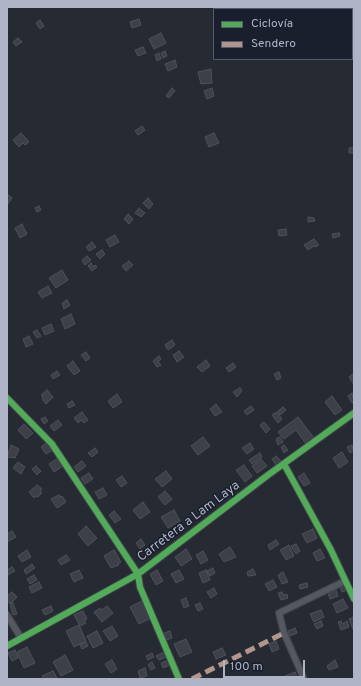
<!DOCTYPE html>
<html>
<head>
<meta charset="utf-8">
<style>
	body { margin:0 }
	#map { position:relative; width:361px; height:686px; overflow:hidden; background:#262a32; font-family:Overpass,sans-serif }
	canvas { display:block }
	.frame { position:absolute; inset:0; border:8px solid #aeb4c5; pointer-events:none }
	.legend { position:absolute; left:213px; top:8px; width:140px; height:52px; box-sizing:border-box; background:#191f2d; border:1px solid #555b6a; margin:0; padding:5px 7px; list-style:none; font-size:12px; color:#aeb4c5 }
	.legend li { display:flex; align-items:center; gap:8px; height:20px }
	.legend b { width:20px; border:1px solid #555b6a }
	.scale { position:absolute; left:223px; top:660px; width:82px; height:18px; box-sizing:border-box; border:2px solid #aeb4c5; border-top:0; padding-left:5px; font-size:12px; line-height:14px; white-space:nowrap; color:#aeb4c5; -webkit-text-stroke:3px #191f2d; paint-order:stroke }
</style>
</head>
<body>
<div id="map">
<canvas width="361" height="686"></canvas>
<div class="frame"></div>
<ul class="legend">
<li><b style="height:5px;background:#51ab58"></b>Ciclovía</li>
<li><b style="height:5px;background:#b2968c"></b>Sendero</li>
</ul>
<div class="scale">100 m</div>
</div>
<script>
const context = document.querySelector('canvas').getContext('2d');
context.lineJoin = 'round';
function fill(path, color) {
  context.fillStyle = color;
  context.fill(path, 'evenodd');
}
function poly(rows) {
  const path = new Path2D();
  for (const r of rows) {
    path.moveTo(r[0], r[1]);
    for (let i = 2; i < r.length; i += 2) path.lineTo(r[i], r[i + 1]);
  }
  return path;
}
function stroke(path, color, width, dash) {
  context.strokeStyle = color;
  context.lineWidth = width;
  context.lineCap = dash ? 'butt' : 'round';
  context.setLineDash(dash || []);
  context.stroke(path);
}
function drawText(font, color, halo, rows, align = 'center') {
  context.font = font + ' Overpass,sans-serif';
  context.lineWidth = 3;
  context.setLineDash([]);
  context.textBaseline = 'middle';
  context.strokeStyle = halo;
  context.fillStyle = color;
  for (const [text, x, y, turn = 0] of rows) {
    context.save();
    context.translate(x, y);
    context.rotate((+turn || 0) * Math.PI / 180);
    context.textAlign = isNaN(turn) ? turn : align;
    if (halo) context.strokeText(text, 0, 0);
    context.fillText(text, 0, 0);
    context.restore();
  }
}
const building = poly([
	[139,19,141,25,132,28,130,22,139,19],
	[40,20,44,26,40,29,36,23,40,20],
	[161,33,166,43,154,49,149,39,161,33],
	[18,38,22,42,16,46,13,42,18,38],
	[143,47,146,53,138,56,135,50,143,47],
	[165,51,167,56,163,58,161,53,165,51],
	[159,53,161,59,157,61,155,55,159,53],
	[175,60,177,67,168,71,165,64,175,60],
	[211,69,212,83,201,84,198,72,211,69],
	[172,88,175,91,169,98,166,96,172,88],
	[212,88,214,96,207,99,204,91,212,88],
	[142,126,145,130,138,135,135,131,142,126],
	[21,133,29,142,25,145,23,143,19,147,13,140,21,133],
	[214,133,219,143,209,147,205,137,214,133],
	[354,147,354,153,349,153,349,148,354,147],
	[7,194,12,198,7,205,7,194],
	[148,198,153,204,149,209,143,203,148,198],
	[39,206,41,210,37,212,35,208,39,206],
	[139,208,145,213,141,217,135,213,139,208],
	[128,214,133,219,129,224,124,219,128,214],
	[308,217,314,218,315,221,308,222,308,217],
	[22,224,27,234,20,238,15,228,22,224],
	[286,229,287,235,279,236,278,230,286,229],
	[339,233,340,236,333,238,332,234,339,233],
	[115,235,119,242,110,247,106,240,115,235],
	[314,239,319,245,315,247,314,246,308,250,304,245,314,239],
	[92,242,96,247,89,251,86,247,92,242],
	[102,250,105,254,100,259,96,254,102,250],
	[87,256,91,260,85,265,82,260,87,256],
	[129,261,133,265,126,271,122,266,129,261],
	[91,263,93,267,95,265,97,267,92,271,88,266,91,263],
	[62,270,68,280,56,288,49,278,62,270],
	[48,286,52,293,42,298,38,292,48,286],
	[67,300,70,305,64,309,62,303,67,300],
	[71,314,75,324,65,329,61,319,71,314],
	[51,324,54,331,45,335,42,328,51,324],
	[37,330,41,336,37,338,33,332,37,330],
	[29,336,33,344,26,347,23,339,29,336],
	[172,340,175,345,168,350,165,345,172,340],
	[179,351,184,357,177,362,173,355,179,351],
	[86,352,90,358,86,361,81,355,86,352],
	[159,356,161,359,158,362,161,365,157,367,153,361,159,356],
	[206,360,210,366,202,372,197,367,206,360],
	[73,361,80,371,74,375,67,366,73,361],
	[233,363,236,367,229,372,226,368,233,363],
	[57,371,60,375,53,379,51,375,57,371],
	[279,372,281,378,277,380,274,374,279,372],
	[354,373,354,385,349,377,354,373],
	[240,388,242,391,237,397,233,392,240,388],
	[47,390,53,397,46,404,42,399,43,397,41,395,47,390],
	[352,393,354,401,352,403,348,396,352,393],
	[117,394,122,402,113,408,108,401,117,394],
	[332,396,342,410,335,415,325,402,332,396],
	[72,401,75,405,69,408,67,404,72,401],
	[216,404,222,412,215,416,210,409,216,404],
	[251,406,254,410,247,415,244,411,251,406],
	[283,407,286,410,280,415,278,411,283,407],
	[82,412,88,420,84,423,81,420,78,423,74,418,82,412],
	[277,412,282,419,278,423,272,415,277,412],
	[45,417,48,421,44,424,41,419,45,417],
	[298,417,314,438,306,444,296,430,284,439,278,432,298,417],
	[58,420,62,425,54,431,50,426,58,420],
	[264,422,270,429,266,433,260,425,264,422],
	[24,424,33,433,26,439,18,430,24,424],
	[203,437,210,446,198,455,191,446,203,437],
	[280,437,283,442,278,445,276,439,280,437],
	[48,442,53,450,46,454,41,447,48,442],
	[250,443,254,449,247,454,242,448,250,443],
	[11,445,19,449,15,458,7,457,11,445],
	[284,445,288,450,284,453,281,447,284,445],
	[352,445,354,451,350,453,347,447,352,445],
	[95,448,98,452,92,457,88,453,95,448],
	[342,452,348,462,339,468,333,458,342,452],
	[260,453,262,457,252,464,249,460,260,453],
	[276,456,281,461,276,465,272,459,276,456],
	[58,458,63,466,54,472,49,464,58,458],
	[261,459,267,466,257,473,252,466,261,459],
	[82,461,86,466,78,472,74,467,82,461],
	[18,462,25,467,21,474,13,468,18,462],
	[244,465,252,476,245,482,236,470,244,465],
	[36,466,41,471,37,475,32,469,36,466],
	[166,471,172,479,162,487,155,479,166,471],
	[89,473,93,479,85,484,81,478,89,473],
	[304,473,310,483,304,486,298,477,304,473],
	[122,476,127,483,121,487,116,480,122,476],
	[37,485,42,489,40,491,42,493,38,497,36,496,34,498,29,492,37,485],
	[103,488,107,495,99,499,95,492,103,488],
	[165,491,172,499,165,505,158,497,165,491],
	[59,495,60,497,62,496,66,502,57,508,51,499,59,495],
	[143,502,150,512,140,519,133,510,143,502],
	[174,510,180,521,168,528,161,517,174,510],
	[114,511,121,519,115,523,109,515,114,511],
	[86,526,97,538,88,546,78,534,86,526],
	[313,529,317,538,307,543,302,534,313,529],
	[12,531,16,537,7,542,7,534,12,531],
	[141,539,145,545,140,549,136,543,141,539],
	[276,540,279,544,270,550,268,545,276,540],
	[296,544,300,551,296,554,291,546,296,544],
	[289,545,294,556,286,560,280,550,289,545],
	[230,547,236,557,224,562,219,554,230,547],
	[186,549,192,559,181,566,175,557,186,549],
	[320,549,325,558,317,561,313,553,320,549],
	[27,550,31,557,22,562,18,556,27,550],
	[114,550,121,562,118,564,119,565,111,568,104,556,114,550],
	[203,551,208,560,201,564,196,555,203,551],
	[66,555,70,560,61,565,58,560,66,555],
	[32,564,35,568,26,574,24,570,32,564],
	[12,567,15,571,8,575,7,570,12,567],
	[213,568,215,573,210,576,207,571,213,568],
	[253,569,256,575,248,576,247,572,253,569],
	[79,570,83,578,74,582,70,574,79,570],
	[157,570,163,581,156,585,150,574,157,570],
	[179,570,184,579,176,583,171,574,179,570],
	[206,570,210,580,203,583,199,573,206,570],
	[283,572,288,582,282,584,278,575,283,572],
	[34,575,37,580,30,584,27,579,34,575],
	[273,580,277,587,269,591,265,584,273,580],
	[39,582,42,588,32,593,29,587,39,582],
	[344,582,347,590,342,592,339,584,344,582],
	[307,583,308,587,300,589,299,585,307,583],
	[214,588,217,594,211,598,207,592,214,588],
	[336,590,338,596,330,599,328,593,336,590],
	[12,592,17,597,10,604,7,600,7,596,12,592],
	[282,592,283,595,287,594,288,598,281,600,278,593,282,592],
	[186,598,189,606,184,608,181,600,186,598],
	[343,599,348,608,337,613,333,604,343,599],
	[142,601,151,618,139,624,130,607,142,601],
	[13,603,17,614,13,615,10,604,13,603],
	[200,603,203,609,198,611,195,605,200,603],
	[51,606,53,611,45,615,42,610,51,606],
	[107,606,113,613,102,622,94,612,100,608,102,610,107,606],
	[321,610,324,617,314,622,310,614,321,610],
	[83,611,87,619,84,620,86,623,80,626,74,615,83,611],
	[354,617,354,628,353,629,349,619,354,617],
	[321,621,323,626,317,629,314,624,321,621],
	[341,621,342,624,347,621,349,627,341,630,338,622,341,621],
	[79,625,86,641,74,647,66,631,79,625],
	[112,626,118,636,110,641,103,631,112,626],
	[295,628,297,633,290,636,288,631,295,628],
	[97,631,103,643,93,648,87,636,97,631],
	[170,631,172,638,164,641,162,634,170,631],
	[186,639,192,652,180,657,174,644,186,639],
	[276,641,279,649,272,652,269,644,276,641],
	[86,642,88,646,82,649,80,645,86,642],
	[27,647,35,663,24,668,17,652,27,647],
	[222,648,226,655,216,659,213,652,222,648],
	[15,650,18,658,12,661,8,653,15,650],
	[164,652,166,657,159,660,156,656,164,652],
	[152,653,154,657,148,660,146,656,152,653],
	[65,655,73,670,61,676,53,662,65,655],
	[112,660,117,669,111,673,105,664,112,660],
	[168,660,170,665,163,668,161,663,168,660],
	[335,660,338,667,329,670,327,666,335,660],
	[152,662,155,668,151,670,148,665,152,662],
	[145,668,147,676,140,678,138,671,145,668],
	[53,671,57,678,44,679,42,676,53,671],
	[295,672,298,679,286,679,285,676,295,672]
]);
fill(building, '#3d4049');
stroke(building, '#4d515a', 1);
const minor = poly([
	[7,398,52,444,138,574,140,587,179,679],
	[284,464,331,550,354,599],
	[7,615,21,638],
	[7,646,138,574,268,475,354,413],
	[304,679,284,633,279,613,345,581]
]);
stroke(minor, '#44464d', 8);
stroke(minor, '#555861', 5.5);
stroke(poly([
	[192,679,284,633]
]), '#b2968c', 5, [10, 5]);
stroke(poly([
	[7,398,52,444,138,574,140,587,179,679],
	[284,464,331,550,354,599],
	[7,646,138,574,268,475,354,413]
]), '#51ab58', 6);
drawText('13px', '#aeb4c5', '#191f2d', [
	["Carretera a Lam Laya",189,522,-37]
]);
</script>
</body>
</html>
